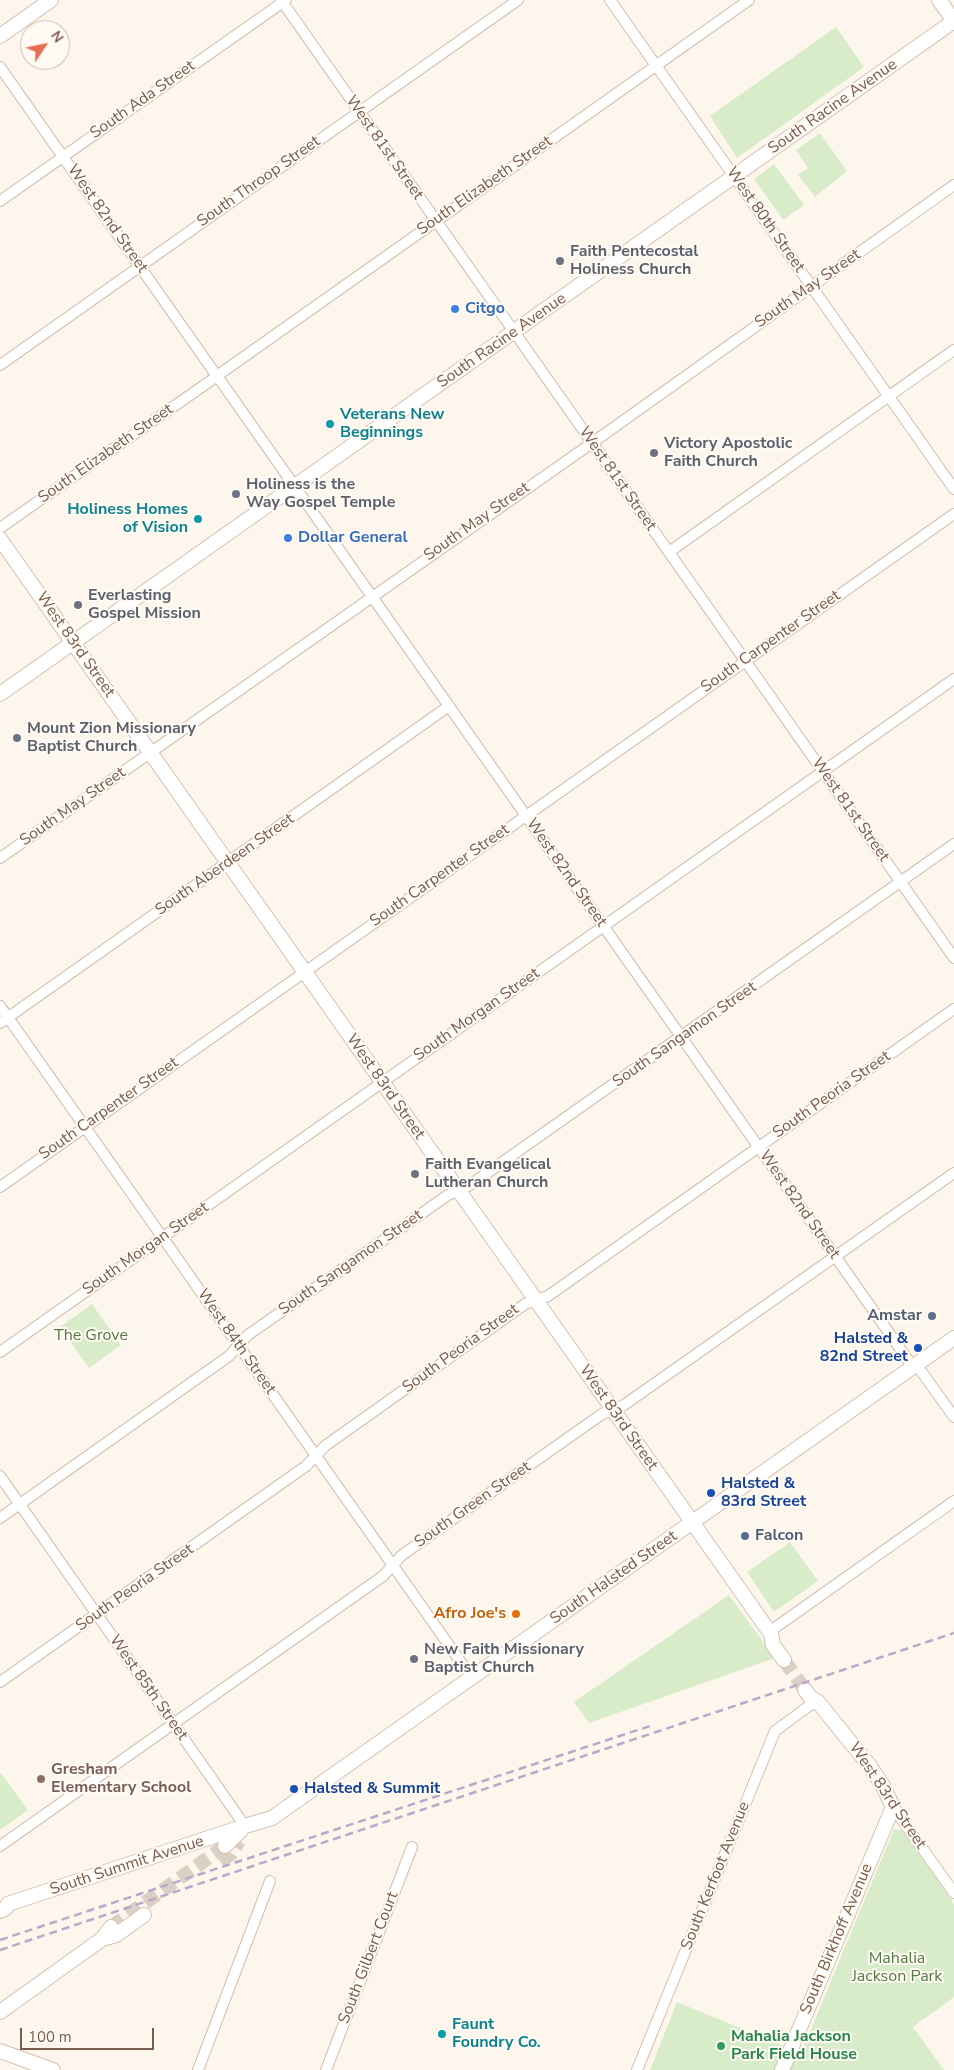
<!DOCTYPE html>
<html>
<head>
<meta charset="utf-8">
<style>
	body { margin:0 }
	#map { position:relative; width:954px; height:2070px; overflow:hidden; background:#fdf6ec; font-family:"Nunito Sans",sans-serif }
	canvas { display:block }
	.north { position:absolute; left:20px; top:20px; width:50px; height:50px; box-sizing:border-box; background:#fffaf3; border:1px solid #cabbb1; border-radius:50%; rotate:56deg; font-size:14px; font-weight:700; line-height:20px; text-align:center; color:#7a5c4d }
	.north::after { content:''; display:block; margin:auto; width:18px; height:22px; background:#e76f51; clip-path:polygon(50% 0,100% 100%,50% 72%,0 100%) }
	.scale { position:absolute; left:20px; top:2028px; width:134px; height:22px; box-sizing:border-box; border:2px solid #7a5c4d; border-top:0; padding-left:6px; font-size:15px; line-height:18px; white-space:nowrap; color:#7a5c4d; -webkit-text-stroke:4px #fffaf3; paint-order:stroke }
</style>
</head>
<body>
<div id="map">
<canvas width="954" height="2070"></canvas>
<div class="north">N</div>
<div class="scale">100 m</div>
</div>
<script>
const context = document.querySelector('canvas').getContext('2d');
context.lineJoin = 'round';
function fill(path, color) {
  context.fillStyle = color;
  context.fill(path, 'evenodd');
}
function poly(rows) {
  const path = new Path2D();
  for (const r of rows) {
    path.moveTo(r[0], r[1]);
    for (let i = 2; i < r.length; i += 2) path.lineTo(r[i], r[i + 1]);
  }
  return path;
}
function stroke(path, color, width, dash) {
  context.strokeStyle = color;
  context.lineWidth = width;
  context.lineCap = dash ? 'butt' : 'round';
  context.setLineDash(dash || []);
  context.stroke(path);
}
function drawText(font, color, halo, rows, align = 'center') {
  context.font = font + ' "Nunito Sans",sans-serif';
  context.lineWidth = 4;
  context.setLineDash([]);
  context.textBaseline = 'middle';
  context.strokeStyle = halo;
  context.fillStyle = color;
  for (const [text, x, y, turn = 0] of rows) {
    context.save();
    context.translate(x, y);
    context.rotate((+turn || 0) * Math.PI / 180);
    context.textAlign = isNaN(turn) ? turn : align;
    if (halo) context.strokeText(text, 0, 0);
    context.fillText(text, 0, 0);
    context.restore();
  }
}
fill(poly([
	[836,27,864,67,737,158,710,116],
	[820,133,847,171,815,197,798,175,808,168,796,150],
	[774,164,804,205,783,220,754,179],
	[92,1304,121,1345,89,1368,60,1327],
	[790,1542,818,1581,774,1612,747,1572],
	[729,1595,775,1658,589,1723,574,1702],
	[0,1772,28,1810,0,1830],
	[894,1829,902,1830,954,1904,954,1997,913,2027,944,2070,650,2070,677,2002,801,2053]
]), '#d8ecc9');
stroke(poly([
	[784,1660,805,1690],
	[220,1861,231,1854,239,1841],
	[111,1927,225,1846]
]), '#dcd0c4', 14, [14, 7]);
const street = poly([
	[281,0,954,958],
	[610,0,954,489],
	[0,67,214,372],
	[0,201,286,0],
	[0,365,518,0],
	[221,373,749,0],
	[220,380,913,1367],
	[0,528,213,379],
	[669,552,954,350],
	[0,858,592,443,954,185],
	[0,1006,472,1678],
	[0,1023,449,706],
	[0,1187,954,514],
	[0,1352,954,679],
	[916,1364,954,1417],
	[0,1476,245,1826],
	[0,1518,229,1356,248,1335,448,1195,470,1185,954,844],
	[769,1632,954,1501],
	[0,1682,306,1466,325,1446,525,1304,548,1296,954,1009],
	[893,1807,954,1893],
	[0,1846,383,1576,402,1555,602,1414,624,1405,954,1173],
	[198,2070,270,1881],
	[326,2070,412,1847],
	[637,2070,775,1731,809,1706,818,1702]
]);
const secondary = poly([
	[939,0,954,21],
	[0,36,51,0],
	[0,539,771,1634,773,1645,784,1660],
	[0,694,954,21],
	[225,1846,241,1830],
	[0,1911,6,1908,8,1904,245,1826,272,1818,954,1338],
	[102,1939,116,1935,144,1915],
	[0,2012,102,1939,111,1927],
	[0,2051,53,2070],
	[782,2070,893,1807,883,1786,869,1765,818,1702,810,1697,805,1690]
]);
stroke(street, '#d1beb0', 12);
stroke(secondary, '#d6c0b0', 16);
stroke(street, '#fff', 10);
stroke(secondary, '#fff', 14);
stroke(poly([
	[0,1940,650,1726],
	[0,1950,954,1633]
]), '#b9a8c9', 2.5, [8, 5]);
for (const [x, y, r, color] of [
	[560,261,5,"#6b7280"],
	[455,309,5,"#3f7fe0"],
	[330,424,5,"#0f9aa8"],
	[654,453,5,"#6b7280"],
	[236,494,5,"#6b7280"],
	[198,519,5,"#0f9aa8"],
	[288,538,5,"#3f7fe0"],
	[78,605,5,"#6b7280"],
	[17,738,5,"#6b7280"],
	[415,1174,5,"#6b7280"],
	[932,1316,5,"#5c6f8a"],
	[918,1348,5,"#1a4fb4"],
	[711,1493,5,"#1a4fb4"],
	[745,1536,5,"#5c6f8a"],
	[516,1614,5,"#e8710a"],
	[414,1659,5,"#6b7280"],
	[41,1779,5,"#8d6e63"],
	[294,1789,5,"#1a4fb4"],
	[442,2034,5,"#0f9aa8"],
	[721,2046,5,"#2e9e5b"]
]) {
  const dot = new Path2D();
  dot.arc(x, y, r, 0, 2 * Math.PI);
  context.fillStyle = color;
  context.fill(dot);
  stroke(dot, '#fffaf3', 2);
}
drawText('16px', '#7a5c4d', '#fffaf3', [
	["South Ada Street",143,100,-35],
	["South Racine Avenue",833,107,-35],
	["West 81st Street",384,148,55],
	["South Throop Street",259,182,-35],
	["South Elizabeth Street",485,186,-35],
	["West 82nd Street",107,219,55],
	["West 80th Street",765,220,55],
	["South May Street",808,289,-35],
	["South Racine Avenue",502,341,-35],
	["South Elizabeth Street",106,454,-35],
	["West 81st Street",617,479,55],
	["South May Street",477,522,-35],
	["South Carpenter Street",771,642,-35],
	["West 83rd Street",75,645,55],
	["South May Street",73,807,-35],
	["West 81st Street",850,810,55],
	["South Aberdeen Street",225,865,-35],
	["West 82nd Street",566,873,55],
	["South Carpenter Street",440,876,-35],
	["South Morgan Street",477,1015,-35],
	["South Sangamon Street",685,1035,-35],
	["West 83rd Street",385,1087,55],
	["South Peoria Street",832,1095,-35],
	["South Carpenter Street",109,1109,-35],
	["West 82nd Street",799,1205,55],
	["South Morgan Street",146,1249,-35],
	["South Sangamon Street",351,1263,-35],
	["West 84th Street",236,1342,55],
	["South Peoria Street",461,1349,-36],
	["West 83rd Street",618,1418,55],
	["South Green Street",473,1505,-35],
	["South Halsted Street",614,1578,-35],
	["South Peoria Street",135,1588,-35],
	["West 85th Street",148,1688,55],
	["West 83rd Street",887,1796,56],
	["South Summit Avenue",127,1866,-18],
	["South Kerfoot Avenue",716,1876,-68],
	["South Birkhoff Avenue",837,1939,-67],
	["South Gilbert Court",369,1958,-69]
]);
drawText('bold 16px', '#5b616d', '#fffaf3', [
	["Faith Pentecostal",570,252],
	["Holiness Church",570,270],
	["Victory Apostolic",664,444],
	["Faith Church",664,462],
	["Holiness is the",246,485],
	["Way Gospel Temple",246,503],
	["Everlasting",88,596],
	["Gospel Mission",88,614],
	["Mount Zion Missionary",27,729],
	["Baptist Church",27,747],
	["Faith Evangelical",425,1165],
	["Lutheran Church",425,1183],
	["New Faith Missionary",424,1650],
	["Baptist Church",424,1668]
], 'left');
drawText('bold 16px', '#366cbe', '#fffaf3', [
	["Citgo",465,309],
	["Dollar General",298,538]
], 'left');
drawText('bold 16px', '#0d838f', '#fffaf3', [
	["Veterans New",340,415],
	["Beginnings",340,433],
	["Holiness Homes",188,510,"right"],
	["of Vision",188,528,"right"],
	["Faunt",452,2025],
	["Foundry Co.",452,2043]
], 'left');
drawText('bold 16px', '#4e5e75', '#fffaf3', [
	["Amstar",922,1316],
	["Falcon",755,1536,"left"]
], 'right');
drawText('16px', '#537a41', '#fffaf3', [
	["The Grove",91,1336],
	["Mahalia",897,1959],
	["Jackson Park",897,1977]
]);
drawText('bold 16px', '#164399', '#fffaf3', [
	["Halsted &",908,1339,"right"],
	["82nd Street",908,1357,"right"],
	["Halsted &",721,1484],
	["83rd Street",721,1502],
	["Halsted & Summit",304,1789]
], 'left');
drawText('bold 16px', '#c56008', '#fffaf3', [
	["Afro Joe's",506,1614]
], 'right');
drawText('bold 16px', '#785e54', '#fffaf3', [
	["Gresham",51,1770],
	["Elementary School",51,1788]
], 'left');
drawText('bold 16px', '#27864d', '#fffaf3', [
	["Mahalia Jackson",731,2037],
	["Park Field House",731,2055]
], 'left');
</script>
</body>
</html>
